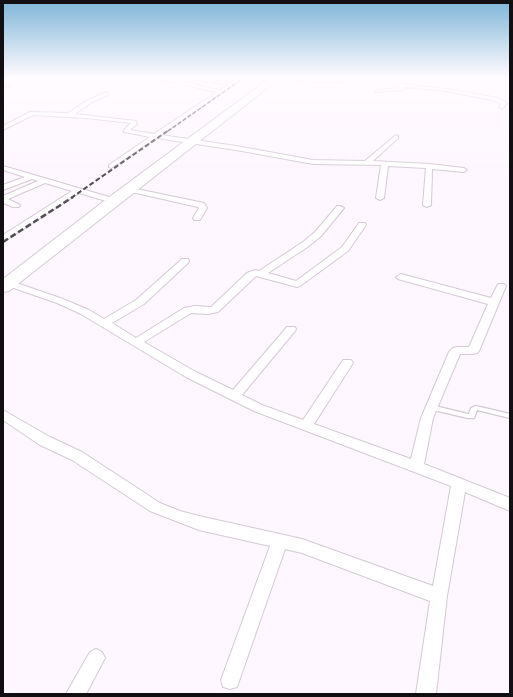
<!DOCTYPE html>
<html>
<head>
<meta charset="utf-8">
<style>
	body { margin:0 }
	#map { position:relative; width:513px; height:697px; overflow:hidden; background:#fef7ff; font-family:"Titillium Web",sans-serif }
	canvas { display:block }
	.frame { position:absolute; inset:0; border:4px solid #120f13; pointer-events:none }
</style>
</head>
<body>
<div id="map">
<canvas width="513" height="697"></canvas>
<div class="frame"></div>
</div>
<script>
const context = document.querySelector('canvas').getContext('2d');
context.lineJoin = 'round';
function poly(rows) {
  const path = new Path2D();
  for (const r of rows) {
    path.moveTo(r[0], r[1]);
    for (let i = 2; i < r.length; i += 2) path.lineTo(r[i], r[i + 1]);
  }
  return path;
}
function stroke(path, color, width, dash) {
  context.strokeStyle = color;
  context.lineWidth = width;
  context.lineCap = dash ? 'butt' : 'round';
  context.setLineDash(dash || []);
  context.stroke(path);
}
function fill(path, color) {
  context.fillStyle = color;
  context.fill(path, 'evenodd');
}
const service = poly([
	[429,405,431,405,468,414,469,414,471,408,476,406,510,414,510,418,477,410,474,418,468,418,429,409,428,407,429,405]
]);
const minor = poly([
	[148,77,159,77,220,90,228,85,177,77,193,77,235,84,161,135,236,146,313,160,365,161,396,135,398,136,398,138,373,161,429,164,464,168,467,170,464,172,432,169,431,205,427,207,423,205,426,168,388,166,384,198,380,200,376,198,381,165,313,164,236,150,156,138,111,168,109,167,109,165,150,137,124,132,124,130,131,123,86,118,33,115,3,130,3,126,30,112,68,113,88,100,106,92,109,94,108,95,92,102,75,114,136,121,137,124,130,130,154,134,217,92,148,77],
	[275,77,342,80,344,81,342,82,310,82,275,77],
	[388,77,394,77,402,84,447,89,498,98,507,103,502,109,499,107,501,104,496,101,447,91,404,87,404,89,402,90,375,92,377,90,399,88,399,86,388,77],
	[498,77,510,79,510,81,498,78,498,77],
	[3,85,9,85,11,86,3,87,3,85],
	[3,166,116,199,117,201,113,203,79,193,3,242,3,235,72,191,45,183,8,199,20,205,19,207,13,207,3,203,3,196,38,181,32,179,3,190,3,185,25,177,3,170,3,166],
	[127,187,204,203,207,208,200,220,194,220,193,218,199,208,198,207,127,191,127,187],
	[337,206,340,206,344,208,321,236,309,246,268,273,296,281,342,247,359,223,365,223,366,225,348,251,300,286,297,287,256,276,218,312,208,314,191,313,144,342,194,371,233,390,287,327,295,327,296,329,295,331,242,395,262,405,303,420,343,360,351,360,353,363,314,424,411,459,421,418,449,352,453,348,457,347,469,347,488,304,398,279,396,277,401,274,491,298,498,284,504,284,506,286,479,351,477,353,473,354,460,354,433,418,424,464,510,498,510,511,465,492,447,596,436,694,416,694,430,601,302,553,285,549,237,687,230,689,223,687,221,680,270,546,199,530,150,511,72,460,40,445,3,420,3,410,50,437,82,452,160,503,180,511,199,516,302,539,433,586,451,486,254,411,186,377,81,314,57,303,5,285,3,283,8,280,11,281,63,299,89,310,104,319,136,300,182,259,188,259,189,261,188,263,144,304,112,323,136,338,184,308,195,306,211,307,247,273,255,270,259,271,303,242,315,232,337,206],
	[96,649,102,652,105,658,86,694,66,694,90,652,96,649]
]);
const trunk = poly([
	[271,77,281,77,9,291,3,292,3,279,108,198,271,77]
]);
stroke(service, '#d4c9d5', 2.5);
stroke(minor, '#d4c9d5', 2);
stroke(trunk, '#d4c9d5', 2);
fill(service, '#fff');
fill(minor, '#fff');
fill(trunk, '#fff');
stroke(poly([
	[168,131,245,77]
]), '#524e53', 1.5, [4, 2]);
stroke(poly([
	[71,198,169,130]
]), '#524e53', 2, [5, 2.5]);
stroke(poly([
	[3,242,73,197]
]), '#524e53', 2.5, [6, 3]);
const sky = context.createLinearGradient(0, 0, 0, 175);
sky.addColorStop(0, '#7eb5d8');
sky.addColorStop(0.44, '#fffbff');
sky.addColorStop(1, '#fffbff00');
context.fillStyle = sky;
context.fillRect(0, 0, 513, 175);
</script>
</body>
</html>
